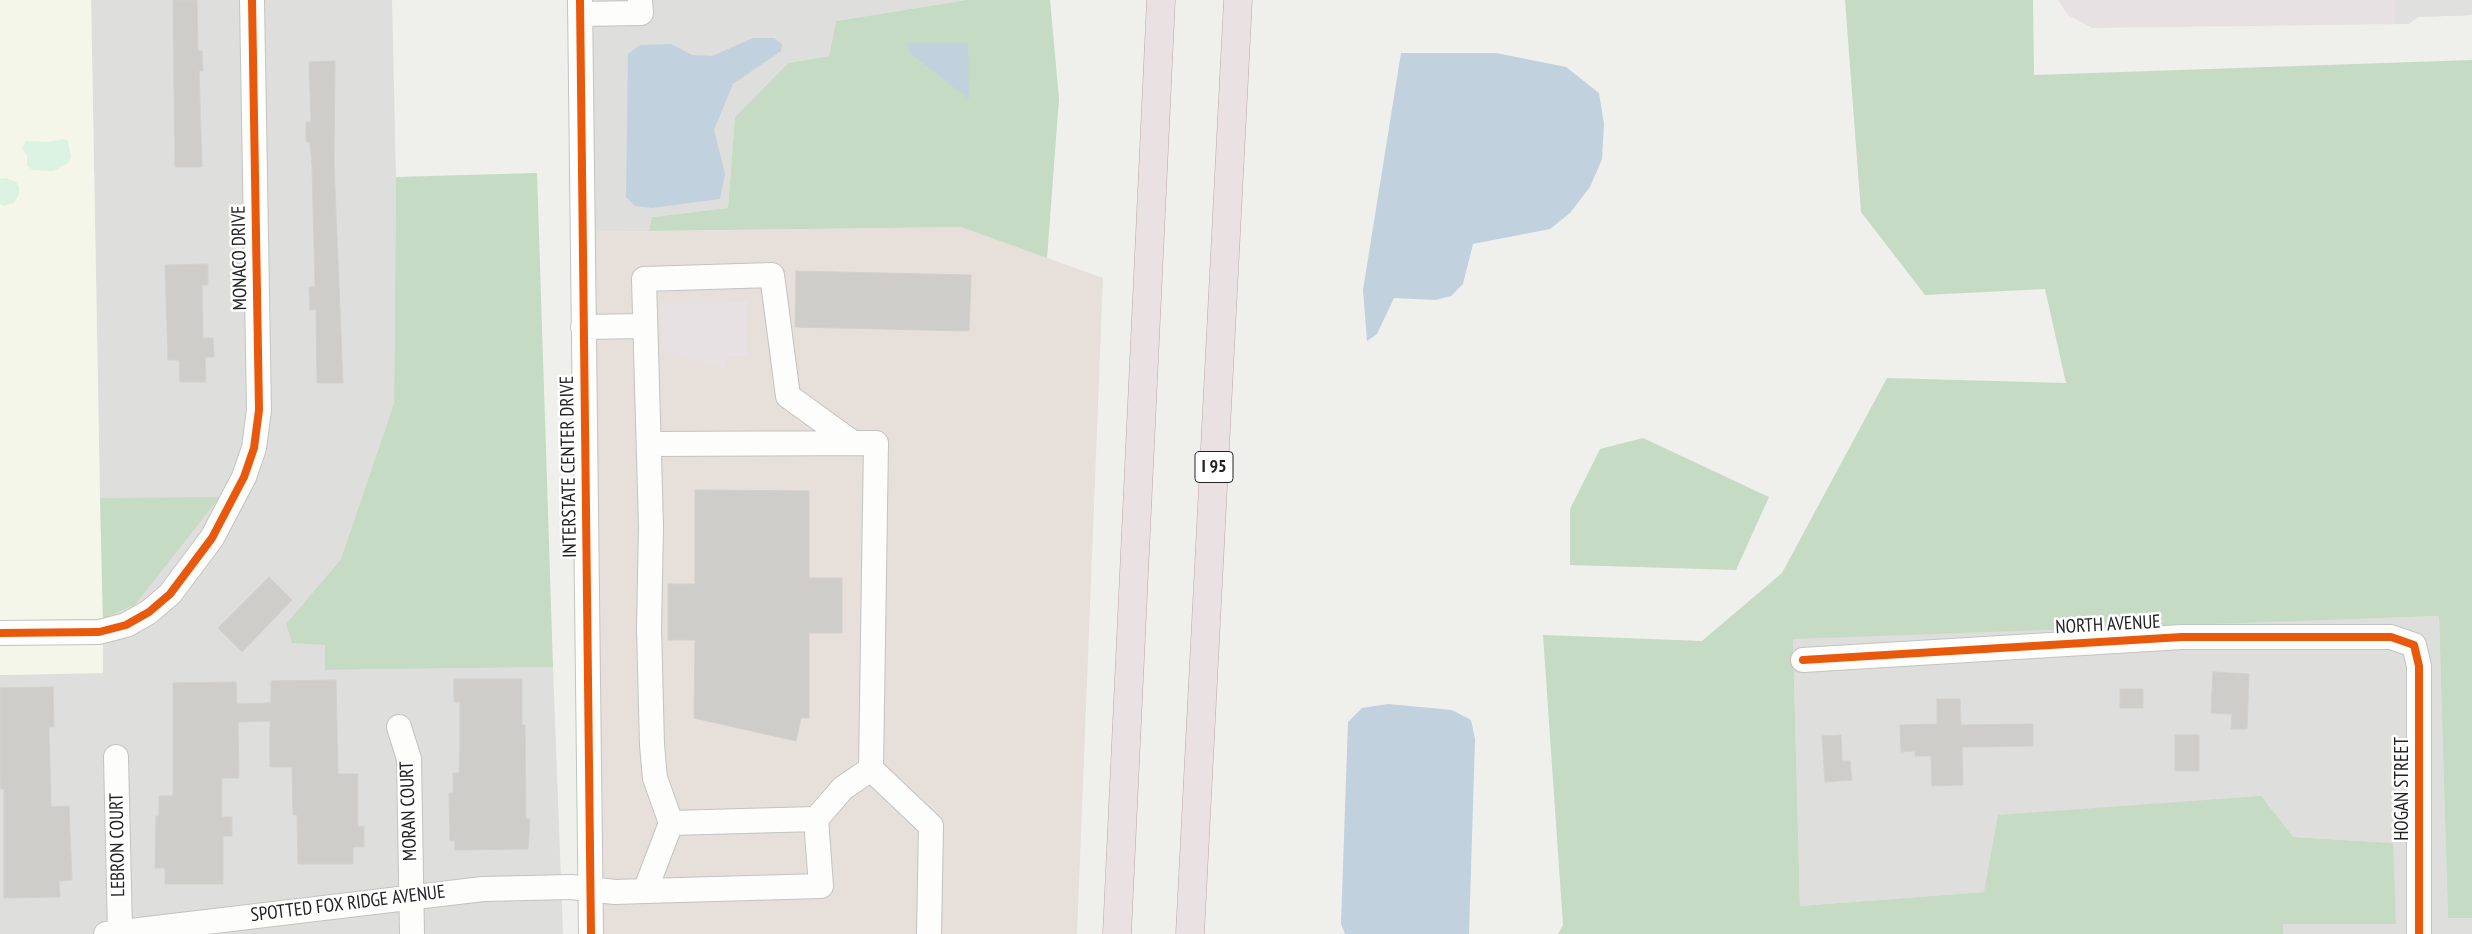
<!DOCTYPE html>
<html>
<head>
<meta charset="utf-8">
<style>
	body { margin:0 }
	canvas { display:block; background:#efefeb }
</style>
</head>
<body>
<canvas width="2472" height="934"></canvas>
<script>
const context = document.querySelector('canvas').getContext('2d');
context.lineJoin = 'round';
function fill(path, color) {
  context.fillStyle = color;
  context.fill(path, 'evenodd');
}
function poly(rows) {
  const path = new Path2D();
  for (const r of rows) {
    path.moveTo(r[0], r[1]);
    for (let i = 2; i < r.length; i += 2) path.lineTo(r[i], r[i + 1]);
  }
  return path;
}
function stroke(path, color, width, dash) {
  context.strokeStyle = color;
  context.lineWidth = width;
  context.lineCap = dash ? 'butt' : 'round';
  context.setLineDash(dash || []);
  context.stroke(path);
}
function drawText(font, color, halo, rows, align = 'center') {
  context.font = font + ' "PT Sans Narrow",sans-serif';
  context.lineWidth = 5;
  context.setLineDash([]);
  context.textBaseline = 'middle';
  context.strokeStyle = halo;
  context.fillStyle = color;
  for (const [text, x, y, turn = 0] of rows) {
    context.save();
    context.translate(x, y);
    context.rotate((+turn || 0) * Math.PI / 180);
    context.textAlign = isNaN(turn) ? turn : align;
    if (halo) context.strokeText(text, 0, 0);
    context.fillText(text, 0, 0);
    context.restore();
  }
}
fill(poly([
	[91,0,392,0,396,177,394,403,341,559,286,624,292,642,325,645,326,670,553,667,563,934,0,934,0,675,103,673,103,619,135,605,219,498,100,498],
	[590,0,966,0,836,21,829,56,788,63,735,117,728,208,652,217,649,231,592,232],
	[2439,616,2448,917,2472,918,2472,934,2283,934,2283,924,2396,924,2392,843,2293,837,1984,892,1800,906,1793,638]
]), '#dededc');
fill(poly([
	[961,227,1103,278,1077,934,602,934,592,232]
]), '#e7dfda');
fill(poly([
	[2058,0,2472,0,2472,15,2418,17,2409,24,2092,28,2068,15],
	[747,301,747,356,727,356,726,368,714,367,662,350,661,303]
]), '#e8e1e3');
fill(poly([
	[0,0,91,0,103,673,0,675]
]), '#f3f6e9');
fill(poly([
	[966,0,1050,0,1059,99,1047,258,961,227,649,231,652,217,728,208,735,117,788,63,829,56,836,21],
	[1845,0,2033,0,2034,75,2472,60,2472,918,2448,918,2439,616,1793,639,1800,906,1984,892,1998,815,2261,796,2293,837,2393,843,2396,924,2283,924,2283,934,1558,934,1563,925,1543,635,1702,641,1782,573,1887,378,2066,383,2045,289,1925,295,1861,212],
	[537,173,553,667,325,670,325,645,292,643,286,624,341,559,394,403,396,177],
	[1643,438,1769,497,1736,570,1570,565,1570,509,1600,449],
	[220,497,135,605,103,619,100,498]
]), '#c6dbc3');
fill(poly([
	[64,139,68,141,71,157,68,163,53,171,33,170,27,165,27,155,22,148,26,141,49,142],
	[6,178,16,182,19,187,19,194,14,203,4,206,0,204,0,179]
]), '#dcf2e2');
fill(poly([
	[2395,0,2472,0,2472,15,2418,17,2409,24,2395,24]
]), '#e0e0de');
fill(poly([
	[753,38,774,38,782,44,781,51,733,84,714,130,725,174,720,199,652,208,635,206,626,197,628,54,640,45,671,44,692,55,712,56],
	[907,43,968,43,969,99,910,53],
	[1401,53,1496,53,1566,67,1599,93,1604,124,1602,159,1590,187,1570,213,1550,229,1473,244,1463,284,1451,296,1436,300,1394,298,1377,334,1367,341,1363,290],
	[1388,704,1452,710,1471,720,1475,739,1469,934,1345,934,1341,924,1348,722,1362,708]
]), '#c2d1de');
const building = poly([
	[173,0,197,0,198,51,202,51,203,71,199,71,202,167,175,167,173,0],
	[335,61,334,164,343,383,317,383,316,309,310,310,309,287,315,287,312,165,310,142,306,142,306,122,311,122,309,62,335,61],
	[208,264,208,285,202,285,203,338,213,338,214,357,205,357,206,382,180,382,179,360,168,360,165,265,208,264],
	[796,271,971,275,969,331,795,327,796,271],
	[695,490,809,491,809,578,842,578,842,633,809,633,809,718,801,718,796,741,694,718,695,640,668,640,668,584,695,584,695,490],
	[269,577,292,600,242,652,218,628,269,577],
	[2213,672,2249,674,2247,729,2231,729,2232,714,2211,713,2213,672],
	[454,679,522,679,522,725,525,725,526,819,530,819,528,849,455,850,455,841,450,841,449,793,453,793,453,773,459,773,460,750,460,702,454,702,454,679],
	[336,680,338,774,358,774,358,827,364,826,364,847,353,847,353,864,298,864,297,815,293,815,292,767,270,767,270,721,238,722,239,778,222,778,222,817,232,817,232,836,223,836,223,884,165,884,165,868,155,868,156,816,159,816,159,796,173,796,173,683,236,682,237,704,271,703,271,681,336,680],
	[53,687,54,727,49,727,51,807,69,806,72,880,59,881,60,897,4,898,4,789,1,789,0,779,0,688,53,687],
	[2120,689,2143,689,2143,708,2120,708,2120,689],
	[1937,699,1960,699,1961,725,2033,724,2033,746,1962,747,1963,785,1932,786,1931,756,1915,756,1915,751,1901,752,1900,725,1937,724,1937,699],
	[1841,735,1842,761,1850,761,1852,780,1825,782,1822,736,1841,735],
	[2175,735,2199,735,2199,771,2175,771,2175,735]
]);
fill(building, '#cecdca');
stroke(building, '#d2d1cd', 1);
const minor = poly([
	[580,0,591,934],
	[580,14,641,13,640,0],
	[583,327,645,326],
	[649,444,876,443,871,769,931,826,929,934],
	[0,633,99,632,126,625,149,612,170,594,212,538,244,477,254,448,259,410,252,0],
	[1803,660,2182,637,2391,637,2414,645,2419,666,2419,934],
	[399,727,409,759,412,934],
	[116,757,120,932],
	[816,819,843,788,871,769],
	[671,823,655,778,652,745,649,628,651,527,644,279,772,275,788,396,853,443],
	[106,934,483,889,571,887,615,892,645,891,821,886,816,819,671,823,645,891]
]);
const highway = poly([
	[1117,934,1161,0],
	[1190,934,1238,0]
]);
stroke(minor, '#c3c3c1', 26);
stroke(highway, '#c0a6a6', 29);
stroke(minor, '#fdfdfc', 24);
stroke(highway, '#eae2e2', 28);
stroke(poly([
	[580,0,591,934],
	[0,633,99,632,126,625,149,612,170,594,212,538,244,477,254,448,259,410,252,0],
	[1803,660,2182,637,2391,637,2414,645,2419,666,2419,934]
]), '#e8590c', 8);
for (const [x, y, w] of [
	[1214,467,38]
]) {
  const box = new Path2D();
  box.roundRect(x - w / 2, y - 15.5, w, 31, 4);
  context.fillStyle = '#fff';
  context.fill(box);
  stroke(box, '#222', 1);
}
drawText('bold 18px', '#222', null, [
	["I 95",1214,467]
]);
drawText('19px', '#222', '#fff', [
	["MONACO DRIVE",240,258,-91],
	["INTERSTATE CENTER DRIVE",569,467,-91],
	["NORTH AVENUE",2108,625,-3],
	["HOGAN STREET",2403,789,-90],
	["MORAN COURT",409,811,-92],
	["LEBRON COURT",118,845,-91],
	["SPOTTED FOX RIDGE AVENUE",348,904,-7]
]);
</script>
</body>
</html>
